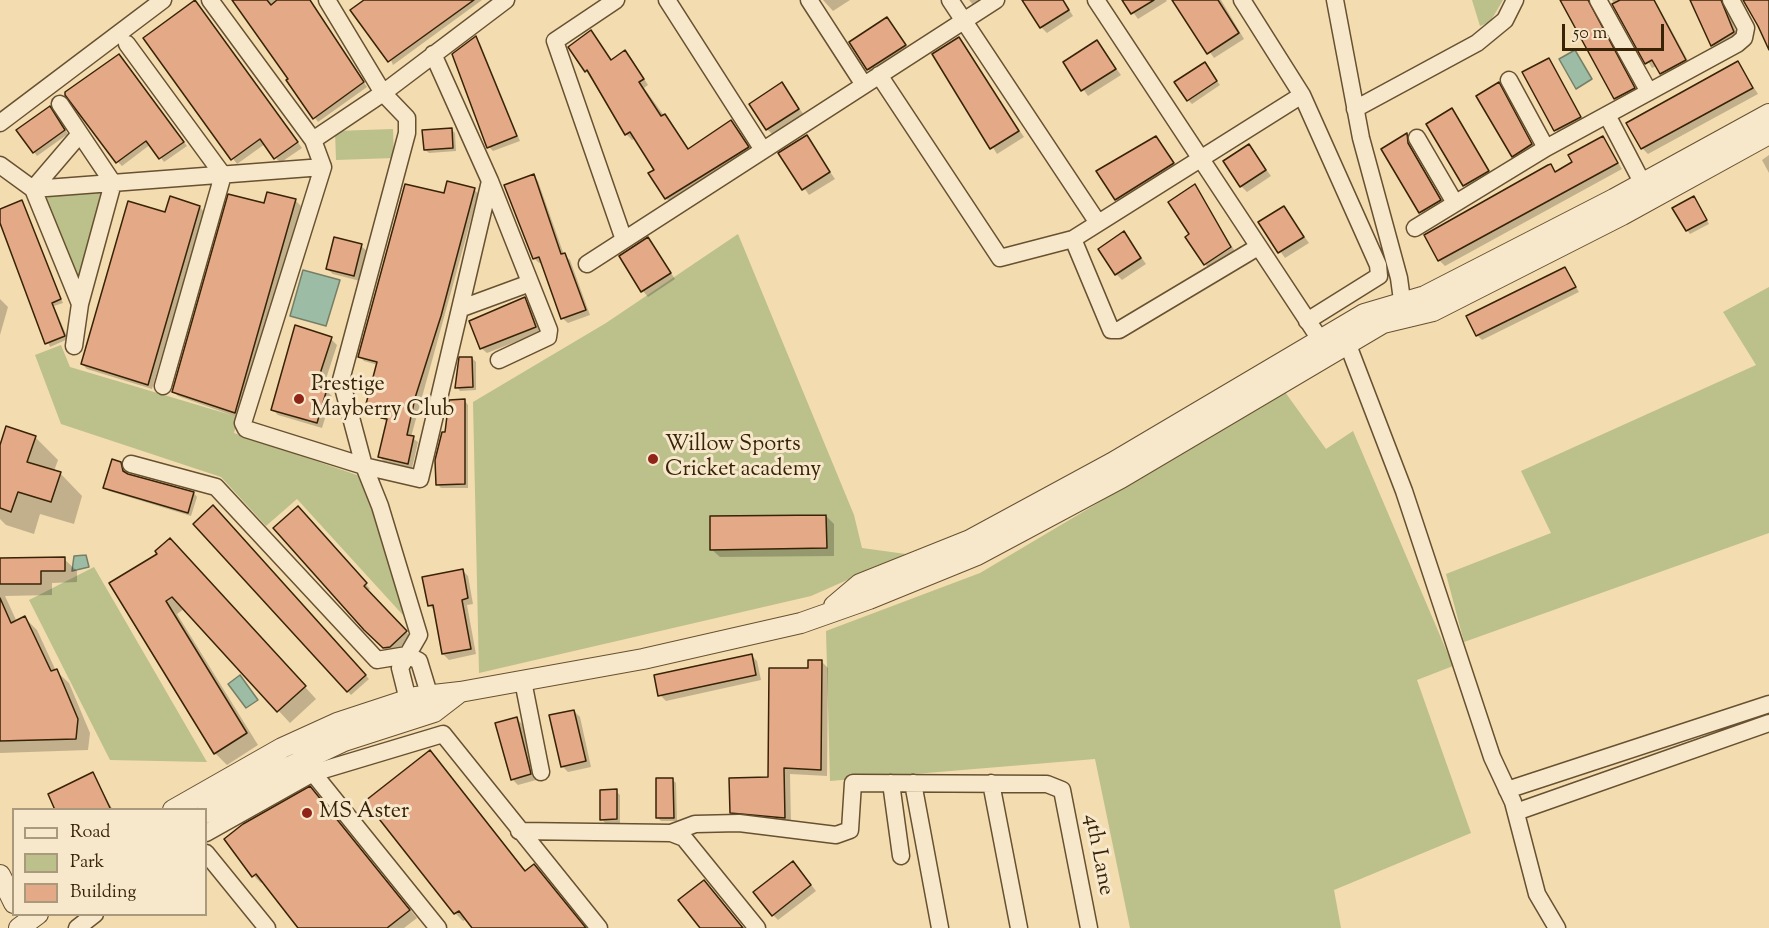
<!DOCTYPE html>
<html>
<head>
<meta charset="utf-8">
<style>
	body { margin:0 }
	#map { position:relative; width:1769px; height:928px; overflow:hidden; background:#f3dcb0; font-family:"Sorts Mill Goudy",serif }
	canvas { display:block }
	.legend { position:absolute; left:12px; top:808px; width:195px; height:108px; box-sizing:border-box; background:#f7e8cc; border:2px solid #ab997d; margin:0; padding:8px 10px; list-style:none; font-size:18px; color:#382306 }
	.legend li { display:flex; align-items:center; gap:12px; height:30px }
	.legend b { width:30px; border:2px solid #ab997d }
	.scale { position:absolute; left:1562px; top:24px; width:102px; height:27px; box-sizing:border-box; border:3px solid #382306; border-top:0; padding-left:8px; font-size:18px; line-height:21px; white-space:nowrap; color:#382306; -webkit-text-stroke:4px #f7e8cc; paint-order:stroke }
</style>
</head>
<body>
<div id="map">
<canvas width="1769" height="928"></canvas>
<ul class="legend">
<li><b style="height:8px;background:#f7e8cc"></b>Road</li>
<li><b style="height:16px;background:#bcc08a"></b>Park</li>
<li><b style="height:16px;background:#e4a986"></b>Building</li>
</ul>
<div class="scale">50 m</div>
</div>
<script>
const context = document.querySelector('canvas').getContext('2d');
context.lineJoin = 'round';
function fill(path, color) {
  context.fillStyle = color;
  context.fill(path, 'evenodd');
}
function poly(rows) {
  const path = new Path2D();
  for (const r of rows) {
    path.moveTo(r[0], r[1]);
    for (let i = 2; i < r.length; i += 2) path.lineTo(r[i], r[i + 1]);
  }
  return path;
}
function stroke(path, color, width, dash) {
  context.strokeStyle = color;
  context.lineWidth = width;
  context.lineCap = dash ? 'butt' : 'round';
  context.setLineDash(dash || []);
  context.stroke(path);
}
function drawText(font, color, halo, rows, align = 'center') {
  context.font = font + ' "Sorts Mill Goudy",serif';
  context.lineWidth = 6;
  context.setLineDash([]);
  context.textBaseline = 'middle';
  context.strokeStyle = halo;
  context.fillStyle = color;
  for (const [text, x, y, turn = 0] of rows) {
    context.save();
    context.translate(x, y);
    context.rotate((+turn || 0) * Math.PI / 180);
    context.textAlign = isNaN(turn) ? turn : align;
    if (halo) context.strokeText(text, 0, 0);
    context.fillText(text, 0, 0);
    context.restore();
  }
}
fill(poly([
	[1472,0,1503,0,1490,22,1480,26],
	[393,129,394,158,336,160,335,131],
	[101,192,80,286,44,196],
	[738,234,854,515,862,548,906,554,811,596,479,673,473,402,606,323],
	[1769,287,1769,533,1464,642,1446,574,1551,533,1521,471,1756,365,1723,312],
	[61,345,70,367,238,417,234,433,360,476,412,625,297,499,266,526,221,477,61,424,35,355],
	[1285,392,1326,449,1353,431,1453,666,1417,680,1471,833,1334,890,1341,928,1130,928,1095,759,830,781,826,631,980,573],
	[94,567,207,762,110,760,29,600]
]), '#bcc08a');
const water = poly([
	[1575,50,1592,79,1576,89,1559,59,1575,50],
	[303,270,340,280,326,326,290,316,303,270],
	[86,555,89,567,72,571,74,556,86,555],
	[240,675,258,700,246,708,228,684,240,675]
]);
fill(water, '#9dbca6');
stroke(water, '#757f66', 1.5);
fill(poly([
	[233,0,309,0,367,87,318,122],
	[367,0,482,0,393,65],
	[823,0,850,0,833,11],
	[969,0,983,0,974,6],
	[1030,0,1063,0,1073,16,1047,33,1041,27],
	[1124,0,1166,0,1167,1,1138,19],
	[1174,0,1221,0,1244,39,1214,58],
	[1562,0,1596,0,1592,5,1594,12,1639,94,1621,103,1616,98],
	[1612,0,1655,0,1691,66,1666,79,1657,66,1652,68],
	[1692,0,1728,0,1726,7,1739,38,1718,51,1713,45],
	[195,2,302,148,280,163,265,144,237,164,145,38],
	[887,19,910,52,874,75,868,69],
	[591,32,612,61,625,52,631,58,648,85,644,88,689,150,731,122,753,153,672,204,666,198,656,170,636,138,632,140,626,134,586,71],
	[475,38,480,43,520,141,493,151,489,147],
	[958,39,1024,137,997,154,934,54],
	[1097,42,1121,75,1088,96,1065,63],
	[123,60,187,146,164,162,151,144,122,166,118,162],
	[1548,60,1583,121,1559,134,1524,73],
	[1738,63,1758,94,1648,154,1642,148],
	[1208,68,1220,85,1192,104,1188,100],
	[782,84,804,115,773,135,767,129],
	[1499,84,1535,148,1517,159,1513,156],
	[1452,110,1491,175,1468,189,1428,124],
	[53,112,68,134,37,156,18,131],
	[451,129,455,133,456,151,429,153,425,150],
	[1406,135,1411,148,1444,204,1424,216,1383,149],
	[806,137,835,179,809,195,780,153],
	[1156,137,1178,170,1122,205,1116,199],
	[1603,138,1622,169,1445,266,1439,260,1551,166,1557,173,1574,163],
	[1249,146,1271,176,1247,192,1241,186],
	[1769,155,1769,173,1762,160],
	[533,175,538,181,564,255,570,260,590,315,568,323,562,318,542,262,539,263,534,258],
	[1195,186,1236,253,1211,270,1205,264],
	[474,189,478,194,411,437,418,442,412,468,384,462,380,457,388,423,382,417,384,411,372,408,368,403,378,365,364,361,360,357,445,195],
	[268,194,296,201,301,206,240,418,178,396,173,391,265,205],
	[22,202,63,303,54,306,68,339,50,347,0,220,0,211],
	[1697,202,1709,224,1690,234,1687,230],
	[200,207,204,212,152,389,87,369,82,364,166,214],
	[1284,208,1309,243,1285,258,1260,223],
	[1124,233,1146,264,1122,280,1116,274],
	[648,239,675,279,648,297,643,291],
	[361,246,367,251,360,281,333,274,327,269],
	[1565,269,1579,292,1482,340,1478,336,1468,317],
	[0,299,8,307,0,335],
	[524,299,530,304,541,332,487,353,481,348],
	[296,327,331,339,337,345,323,388,332,396,322,428,278,415,272,409],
	[472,358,476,362,476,390,460,391,457,387],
	[465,401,468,405,468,488,441,488,438,485,446,433],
	[35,437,58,460,54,471,60,473,82,496,74,524,40,514,34,534,6,525,0,519,0,450],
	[120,463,126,474,194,493,197,497,191,516,109,491,105,488],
	[213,507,369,679,351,695,195,524],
	[303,513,370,589,368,591,411,637,395,652,389,653,384,647],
	[826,516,834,524,834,556,720,557,711,549],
	[182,552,316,699,290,723,184,609,177,614,258,745,227,765,215,753,111,584],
	[64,559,77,571,77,582,52,583,52,595,5,596,17,622,25,618,37,630,56,671,69,683,90,733,88,750,0,753,0,560],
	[462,570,468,576,473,604,467,605,476,654,449,660,443,654,435,611,430,606],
	[751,655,757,661,761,680,666,701,660,695],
	[821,661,828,668,827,776,790,774,791,824,738,819,731,812,769,779,810,669],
	[574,711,580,717,591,767,568,772,562,766],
	[516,718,522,724,536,780,518,785,512,779],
	[438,760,526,872,586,928,474,928,467,919,463,921,455,913,367,801],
	[92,774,113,810,52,810,56,807],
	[673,780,676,783,677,821,661,821,657,817],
	[616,791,620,795,620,823,605,823,602,819],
	[318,796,417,918,404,928,300,928,264,881,261,883,254,876],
	[799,869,816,891,778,920,773,915]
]), '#0003');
const building = poly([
	[195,0,298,142,274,159,260,139,231,160,143,38,195,0],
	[232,0,267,0,271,5,277,0,310,0,364,82,313,119,286,80,288,79,232,0],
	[364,0,474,0,388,62,350,10,364,0],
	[1022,0,1063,0,1069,10,1040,28,1022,0],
	[1122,0,1154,0,1131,14,1122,0],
	[1172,0,1218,0,1239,33,1207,54,1172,0],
	[1560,0,1588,0,1635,88,1614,99,1560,0],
	[1620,0,1654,0,1686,60,1660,74,1652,60,1645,64,1612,4,1620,0],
	[1690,0,1721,0,1734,32,1711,46,1690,0],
	[1743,0,1769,0,1769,50,1758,26,1743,0],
	[887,17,906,45,867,70,849,42,887,17],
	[591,30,611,60,625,50,644,79,639,82,661,116,665,114,688,149,731,120,749,147,665,199,648,173,654,170,630,132,625,135,587,70,585,72,568,47,591,30],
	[476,36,517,136,487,148,452,54,476,36],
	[959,37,1019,131,990,149,932,54,959,37],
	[1097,40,1116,69,1081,91,1063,62,1097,40],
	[119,54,184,142,159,159,146,141,116,163,65,95,65,92,119,54],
	[1549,58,1581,117,1554,131,1522,72,1549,58],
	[1738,61,1753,88,1641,149,1626,123,1738,61],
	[1205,62,1217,81,1187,101,1174,82,1205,62],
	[782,82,799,109,766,130,749,104,782,82],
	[1499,82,1532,144,1512,157,1476,96,1499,82],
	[50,106,65,130,33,153,16,130,50,106],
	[1452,108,1489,171,1463,186,1426,124,1452,108],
	[452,128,453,148,424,150,422,130,452,128],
	[1407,133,1408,143,1441,200,1419,213,1381,149,1407,133],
	[807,135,830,172,802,190,778,153,807,135],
	[1156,136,1174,163,1115,200,1096,171,1156,136],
	[1603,136,1618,163,1438,261,1424,235,1548,165,1551,164,1555,172,1572,162,1568,155,1603,136],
	[1249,144,1266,170,1240,187,1223,161,1249,144],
	[534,174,561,254,565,253,586,310,561,319,539,257,533,259,504,185,534,174],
	[447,181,475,188,441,316,415,398,407,435,414,436,408,464,378,457,387,419,381,418,383,408,366,404,377,362,358,357,405,184,444,193,447,181],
	[1195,184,1231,247,1204,265,1185,237,1189,234,1168,202,1195,184],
	[267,192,296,199,235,413,172,392,228,194,264,203,267,192],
	[170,196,200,206,148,385,81,364,128,201,165,212,170,196],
	[1694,196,1707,220,1686,231,1672,208,1694,196],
	[22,200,61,299,52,303,65,336,45,344,0,223,0,209,22,200],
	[1284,206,1304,237,1278,253,1258,222,1284,206],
	[1124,231,1141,258,1115,275,1098,249,1124,231],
	[334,237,362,244,354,276,326,269,334,237],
	[648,237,671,273,641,292,619,256,648,237],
	[1565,267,1576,287,1476,336,1466,316,1565,267],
	[525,297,536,327,480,349,469,321,525,297],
	[295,325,332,337,316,386,327,389,317,423,271,410,295,325],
	[459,357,472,357,473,387,455,388,459,357],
	[465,399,465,484,436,485,435,460,442,432,445,432,449,400,465,399],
	[6,426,36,436,27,462,61,472,51,502,18,492,11,512,0,508,0,445,6,426],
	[112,459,121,462,123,471,128,474,194,492,188,513,103,488,112,459],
	[213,505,366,675,347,692,193,524,213,505],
	[298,506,367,583,364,586,407,631,390,647,383,648,364,630,273,528,298,506],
	[826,515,827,548,710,550,710,516,826,515],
	[170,538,306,686,277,712,172,597,166,601,247,733,214,754,109,583,157,554,155,551,170,538],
	[65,557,65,571,41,571,41,584,0,584,0,558,65,557],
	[463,569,468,598,462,600,471,649,442,654,433,605,428,606,422,577,463,569],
	[0,598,11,623,25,616,51,671,57,669,78,719,76,739,0,741,0,598],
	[752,654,756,675,658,696,654,675,752,654],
	[808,660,822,660,821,770,784,768,785,818,730,813,729,778,768,777,769,668,808,668,808,660],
	[574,710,586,761,561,767,549,715,574,710],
	[517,717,531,774,511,780,495,723,517,717],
	[430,750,525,871,534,864,586,928,472,928,459,911,454,914,365,801,430,750],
	[93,772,111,810,55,810,48,794,93,772],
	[656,778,673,778,674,818,656,818,656,778],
	[310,786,410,910,387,928,298,928,256,874,252,877,224,839,243,824,310,786],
	[617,789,617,819,600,820,600,790,617,789],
	[793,861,811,885,772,916,753,892,793,861],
	[704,880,743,928,700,928,678,900,704,880]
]);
fill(building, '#e4a986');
stroke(building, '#382306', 1.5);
const minor = poly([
	[210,0,313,140,323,167,243,423,246,429,364,466,420,479,490,181],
	[327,0,383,93,407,118,407,133,341,380,364,466,380,506,419,635,400,668,411,712],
	[616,0,555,41,624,240],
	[667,0,763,150],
	[809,0,864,85],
	[950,0,1098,223],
	[1096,0,1327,350],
	[1335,0,1361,138,1399,278,1404,315],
	[1598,0,1649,92],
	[127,44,223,175,163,386],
	[433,54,490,181,549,330,548,337,499,360],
	[879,75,1000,258,1073,239,1302,95,1242,0],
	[1509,80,1546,148],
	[1302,95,1378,265,1379,276,1307,321],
	[60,104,113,183,80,304,74,346],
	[1355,109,1477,43,1505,20,1515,0],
	[1607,115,1643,184],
	[0,123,163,0],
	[1417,138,1455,203],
	[313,140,383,93,506,0],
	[0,165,33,189,323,167],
	[1415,228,1546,148,1737,44,1744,38,1746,28,1731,0],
	[1073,239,1111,330,1119,330,1258,247],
	[587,264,996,0],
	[80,304,33,189,80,134],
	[462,308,530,283],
	[1343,332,1404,491,1492,757,1513,802,1537,894,1557,928],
	[131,464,216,487,377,660,407,655,419,661,433,707],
	[523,681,541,772],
	[296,742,313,773,438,928],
	[891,783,901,856],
	[913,783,940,928],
	[991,783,1019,928],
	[1507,790,1769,704],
	[1516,812,1769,723],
	[519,831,671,833,684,838,757,928],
	[206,833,313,773,443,734,599,928],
	[671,833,695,824,739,823,836,835,850,830,853,783,1047,784,1062,790,1089,928],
	[206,853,267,928],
	[77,928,95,914]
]);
const tertiary = poly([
	[834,606,860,584,970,540,1112,463,1364,314,1425,296,1614,199,1769,114],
	[173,810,282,748,337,723,416,697,460,692,643,659,801,623,869,599,977,555,1121,478,1383,323,1433,311,1622,215,1769,134],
	[206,813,291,766,344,741,434,712,460,692],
	[0,875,14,903],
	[19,928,38,914]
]);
stroke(minor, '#675130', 19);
stroke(tertiary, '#675130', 22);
stroke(minor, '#f7e8cc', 16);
stroke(tertiary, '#f7e8cc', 20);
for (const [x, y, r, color] of [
	[299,399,6,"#8f2418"],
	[653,459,6,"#8f2418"],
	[307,813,6,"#8f2418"]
]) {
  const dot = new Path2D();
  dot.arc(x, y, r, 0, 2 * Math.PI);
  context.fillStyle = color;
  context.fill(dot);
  stroke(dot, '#f7e8cc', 2);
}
drawText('22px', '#382306', '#f7e8cc', [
	["Prestige",311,386],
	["Mayberry Club",311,411],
	["Willow Sports",665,446],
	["Cricket academy",665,471],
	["MS Aster",319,813]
], 'left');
drawText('22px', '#382306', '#f7e8cc', [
	["4th Lane",1097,855,79]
]);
</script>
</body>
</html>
